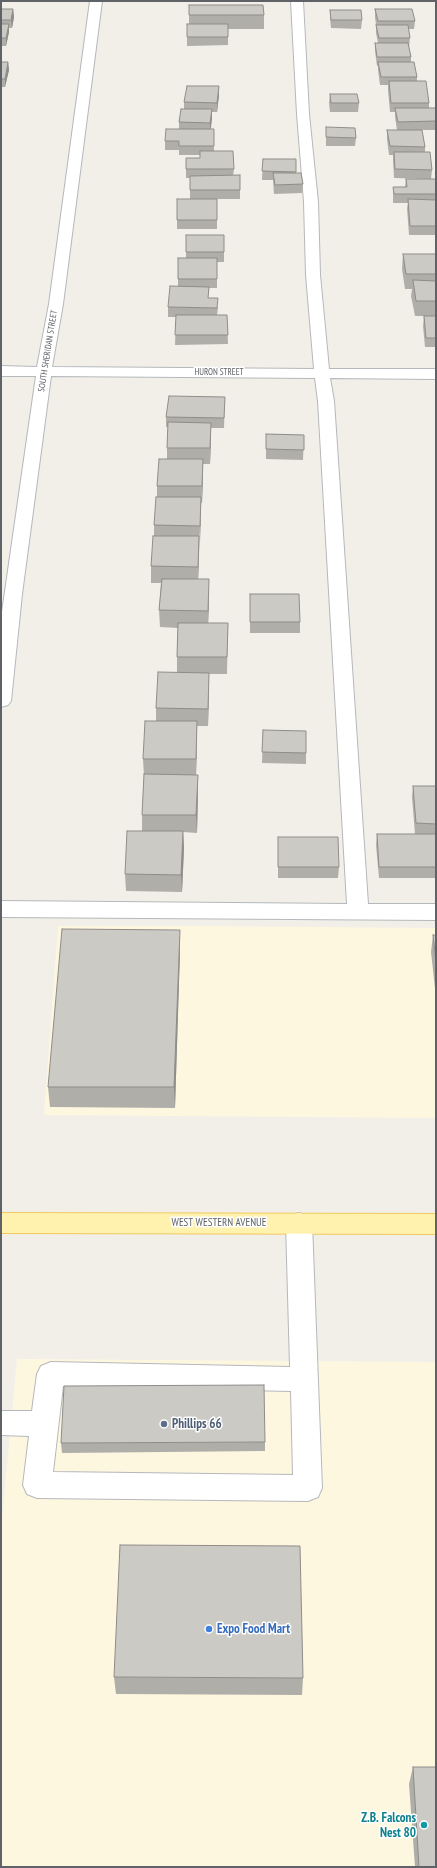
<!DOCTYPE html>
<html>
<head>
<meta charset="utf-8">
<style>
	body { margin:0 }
	#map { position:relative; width:437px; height:1868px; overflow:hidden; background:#f1efe8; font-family:"PT Sans Narrow",sans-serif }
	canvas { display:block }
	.frame { position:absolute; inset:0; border:2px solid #5f6368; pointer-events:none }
</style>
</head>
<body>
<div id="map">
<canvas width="437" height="1868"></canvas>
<div class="frame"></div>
</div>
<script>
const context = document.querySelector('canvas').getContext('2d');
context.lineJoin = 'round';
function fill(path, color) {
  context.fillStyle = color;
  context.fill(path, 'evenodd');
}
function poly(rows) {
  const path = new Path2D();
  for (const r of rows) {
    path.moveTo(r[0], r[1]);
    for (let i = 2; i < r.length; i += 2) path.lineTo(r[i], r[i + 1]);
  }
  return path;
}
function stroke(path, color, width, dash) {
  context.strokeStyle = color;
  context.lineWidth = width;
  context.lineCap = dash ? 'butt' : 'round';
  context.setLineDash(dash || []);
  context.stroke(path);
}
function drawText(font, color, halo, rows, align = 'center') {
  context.font = font + ' "PT Sans Narrow",sans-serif';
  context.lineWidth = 3;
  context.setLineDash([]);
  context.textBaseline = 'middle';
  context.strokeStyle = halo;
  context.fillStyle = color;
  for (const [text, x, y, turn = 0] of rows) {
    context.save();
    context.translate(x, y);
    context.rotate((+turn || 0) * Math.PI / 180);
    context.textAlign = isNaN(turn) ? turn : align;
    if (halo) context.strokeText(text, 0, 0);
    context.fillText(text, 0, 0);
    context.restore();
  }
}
fill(poly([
	[58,926,181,926,436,928,436,1118,44,1115],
	[17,1359,436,1362,436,1867,1,1867,1,1530]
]), '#fef7e0');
const minor = poly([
	[90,1,102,1,63,304,52,367,314,369,306,275,304,202,297,114,291,1,303,1,309,114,318,202,320,275,329,369,436,369,436,379,330,378,334,401,368,904,436,904,436,920,1,917,1,901,347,904,318,401,315,378,51,376,22,594,11,701,8,705,1,707,1,619,36,376,1,376,1,366,37,367,49,304,90,1],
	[299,1213,308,1216,312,1223,322,1488,318,1497,308,1501,37,1498,27,1494,23,1485,29,1436,1,1435,1,1411,32,1411,37,1374,41,1366,51,1362,290,1367,286,1223,290,1216,299,1213],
	[63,1386,291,1391,293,1475,53,1472,63,1386]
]);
const major = poly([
	[1,1213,436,1214,436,1234,1,1233,1,1213]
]);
stroke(minor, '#b5b8bc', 2);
stroke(major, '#f2c960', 2);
fill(minor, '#fff');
fill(major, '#fff2af');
fill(poly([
	[1,9,13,9,14,17,12,28,9,28,9,32,6,46,1,46],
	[375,9,415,21,414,29,408,29,410,38,409,47,411,57,411,62,417,77,417,81,429,103,429,108,436,110,436,130,422,130,425,147,425,152,432,170,431,179,394,178,393,161,393,155,389,155,387,139,387,130,397,130,395,117,395,112,390,112,388,90,388,85,380,85,378,70,378,66,377,66,375,51,375,43,378,43,376,33,376,25,375,17],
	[330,10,362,20,361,29,331,28,330,18],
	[189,15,264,15,264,29,228,29,228,45,187,46,187,24,189,24],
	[1,62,8,62,9,70,5,87,1,87],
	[330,94,359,103,358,112,330,112,329,103],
	[219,95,217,112,212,112,212,118,211,129,214,129,214,151,234,169,233,176,240,190,240,199,217,199,217,229,177,229,177,220,190,199,190,178,186,178,186,158,200,158,200,155,179,155,179,150,165,150,165,141,179,129,179,122,184,109,184,102],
	[326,127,356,138,355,146,326,146],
	[263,159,296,159,296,173,303,184,302,193,274,194,273,180,262,180],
	[406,179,436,179,436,235,409,235,407,208,408,203,393,203,393,187,405,187],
	[186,235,224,235,224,262,217,262,217,288,209,288,208,298,218,308,217,315,227,315,228,344,175,345,176,317,168,317,168,307,178,286,178,279,186,258],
	[403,254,436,254,436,347,425,347,423,326,424,316,415,316,411,296,412,289,405,289,402,269],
	[225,397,224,428,211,428,210,464,203,464,202,503,201,503,198,579,209,596,208,623,228,623,227,674,209,674,208,726,197,726,196,775,198,775,198,792,197,833,183,832,184,848,182,892,126,891,125,874,142,831,142,815,144,776,143,759,156,721,156,708,177,673,177,657,178,628,160,627,159,610,161,583,151,583,151,566,154,536,154,525,157,497,157,486,167,459,167,448,168,427,166,427,166,417],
	[266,434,304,435,303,460,266,459],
	[250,594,300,622,300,633,250,633],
	[263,730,306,753,306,764,262,763],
	[413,786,436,786,436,878,379,878,376,845,377,834,415,834,412,797],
	[278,837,339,867,338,878,278,878],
	[433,935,436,935,436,998,431,952],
	[180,950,175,1108,50,1107,48,1087],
	[265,1442,265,1451,62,1453,61,1443],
	[114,1677,303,1678,302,1695,116,1694],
	[413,1767,436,1867,415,1867,409,1784]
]), '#afaea9');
fill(poly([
	[13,9,14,17,12,28,11,20],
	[9,24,9,32,6,46,6,38],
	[8,62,9,70,5,87,5,79],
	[219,86,219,95,217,112,217,103],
	[212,109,212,118,210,132,210,123],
	[211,423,211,439,210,464,210,448],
	[203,459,203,476,202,503,202,486],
	[201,497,201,514,200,542,200,526],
	[199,536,199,553,198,584,198,567],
	[209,579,209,596,208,628,208,611],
	[209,673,209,690,208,726,208,709],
	[197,721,197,739,196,776,196,759],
	[198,775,198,792,197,833,196,815],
	[183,831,184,848,182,892,181,875],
	[180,930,180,950,175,1108,174,1087]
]), '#8f8d8a');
const building = poly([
	[189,5,263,5,264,15,189,15,189,5],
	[1,9,13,9,11,20,1,20,1,9],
	[375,9,412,9,415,21,378,21,375,9],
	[330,10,361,10,362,20,331,20,330,10],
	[1,24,9,24,6,38,1,38,1,24],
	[187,24,228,24,228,37,187,37,187,24],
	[376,25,408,25,410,38,379,38,376,25],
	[375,43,408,43,411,57,377,57,375,43],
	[1,62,8,62,5,79,1,79,1,62],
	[378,62,414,62,417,77,381,77,378,62],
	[389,81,426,81,429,103,391,103,389,81],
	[187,86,219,86,217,103,184,102,187,86],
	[330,94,357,94,359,103,331,103,330,94],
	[395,108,436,108,436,121,398,122,395,108],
	[181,109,212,109,210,123,179,122,181,109],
	[326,127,355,128,356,138,326,137,326,127],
	[166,129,214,129,214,146,179,146,179,141,165,141,166,129],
	[387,130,422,130,425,147,390,146,387,130],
	[200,151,233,151,234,169,186,169,186,158,200,158,200,151],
	[394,152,430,152,432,170,395,169,394,152],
	[263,159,296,159,296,172,262,171,263,159],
	[273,173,301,173,303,184,275,185,273,173],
	[240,175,240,190,190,190,190,176,240,175],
	[406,179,436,179,436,194,394,194,393,187,407,187,406,179],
	[177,199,217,199,217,220,177,220,177,199],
	[408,199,436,200,436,226,410,226,408,199],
	[186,235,224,235,224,252,186,252,186,235],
	[403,254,436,254,436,274,406,274,403,254],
	[178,258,217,258,217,279,178,279,178,258],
	[413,280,436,281,436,301,416,301,413,280],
	[170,286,209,287,208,298,218,298,217,308,168,307,170,286],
	[176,315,227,315,228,335,175,335,176,315],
	[424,316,436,316,436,338,426,338,424,316],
	[169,396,225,397,224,418,166,417,169,396],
	[168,422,211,423,210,448,167,448,168,422],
	[266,434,304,435,304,450,266,449,266,434],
	[159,459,203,459,202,486,157,486,159,459],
	[156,497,201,497,200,526,154,525,156,497],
	[153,536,199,536,198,567,151,566,153,536],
	[162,579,209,579,208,611,159,610,162,579],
	[250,594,299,594,300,622,250,622,250,594],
	[178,623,228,623,227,657,177,657,178,623],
	[158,672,209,673,208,709,156,708,158,672],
	[145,721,197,721,196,759,143,759,145,721],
	[263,730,306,731,306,753,262,752,263,730],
	[144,774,198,775,196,815,142,815,144,774],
	[413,786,436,786,436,824,416,823,413,786],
	[127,831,183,831,181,875,125,874,127,831],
	[377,834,436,834,436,867,379,867,377,834],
	[278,837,338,837,339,867,278,867,278,837],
	[62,929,180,930,174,1087,48,1087,62,929],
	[433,935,436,935,436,961,433,935],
	[264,1385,265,1442,61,1443,64,1386,264,1385],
	[120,1545,300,1546,303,1678,114,1677,120,1545],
	[413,1767,436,1767,436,1867,419,1867,413,1767]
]);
fill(building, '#cccac5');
stroke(building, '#8f8d8a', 1);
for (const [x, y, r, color] of [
	[164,1424,4,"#5c6f8a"],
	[209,1629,4,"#3f7fe0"],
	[424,1825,4,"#0f9aa8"]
]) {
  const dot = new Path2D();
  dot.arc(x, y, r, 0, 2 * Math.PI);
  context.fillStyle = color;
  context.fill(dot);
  stroke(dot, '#fff', 1.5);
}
drawText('9px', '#5f6368', '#fff', [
	["SOUTH SHERIDAN STREET",48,351,-81],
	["HURON STREET",219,372]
]);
drawText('11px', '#5f6368', '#fff', [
	["WEST WESTERN AVENUE",219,1223]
]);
drawText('bold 13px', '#4e5e75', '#fff', [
	["Phillips 66",172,1424]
], 'left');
drawText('bold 13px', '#366cbe', '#fff', [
	["Expo Food Mart",217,1629]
], 'left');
drawText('bold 13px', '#0d838f', '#fff', [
	["Z.B. Falcons",416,1818],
	["Nest 80",416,1833]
], 'right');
</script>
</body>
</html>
